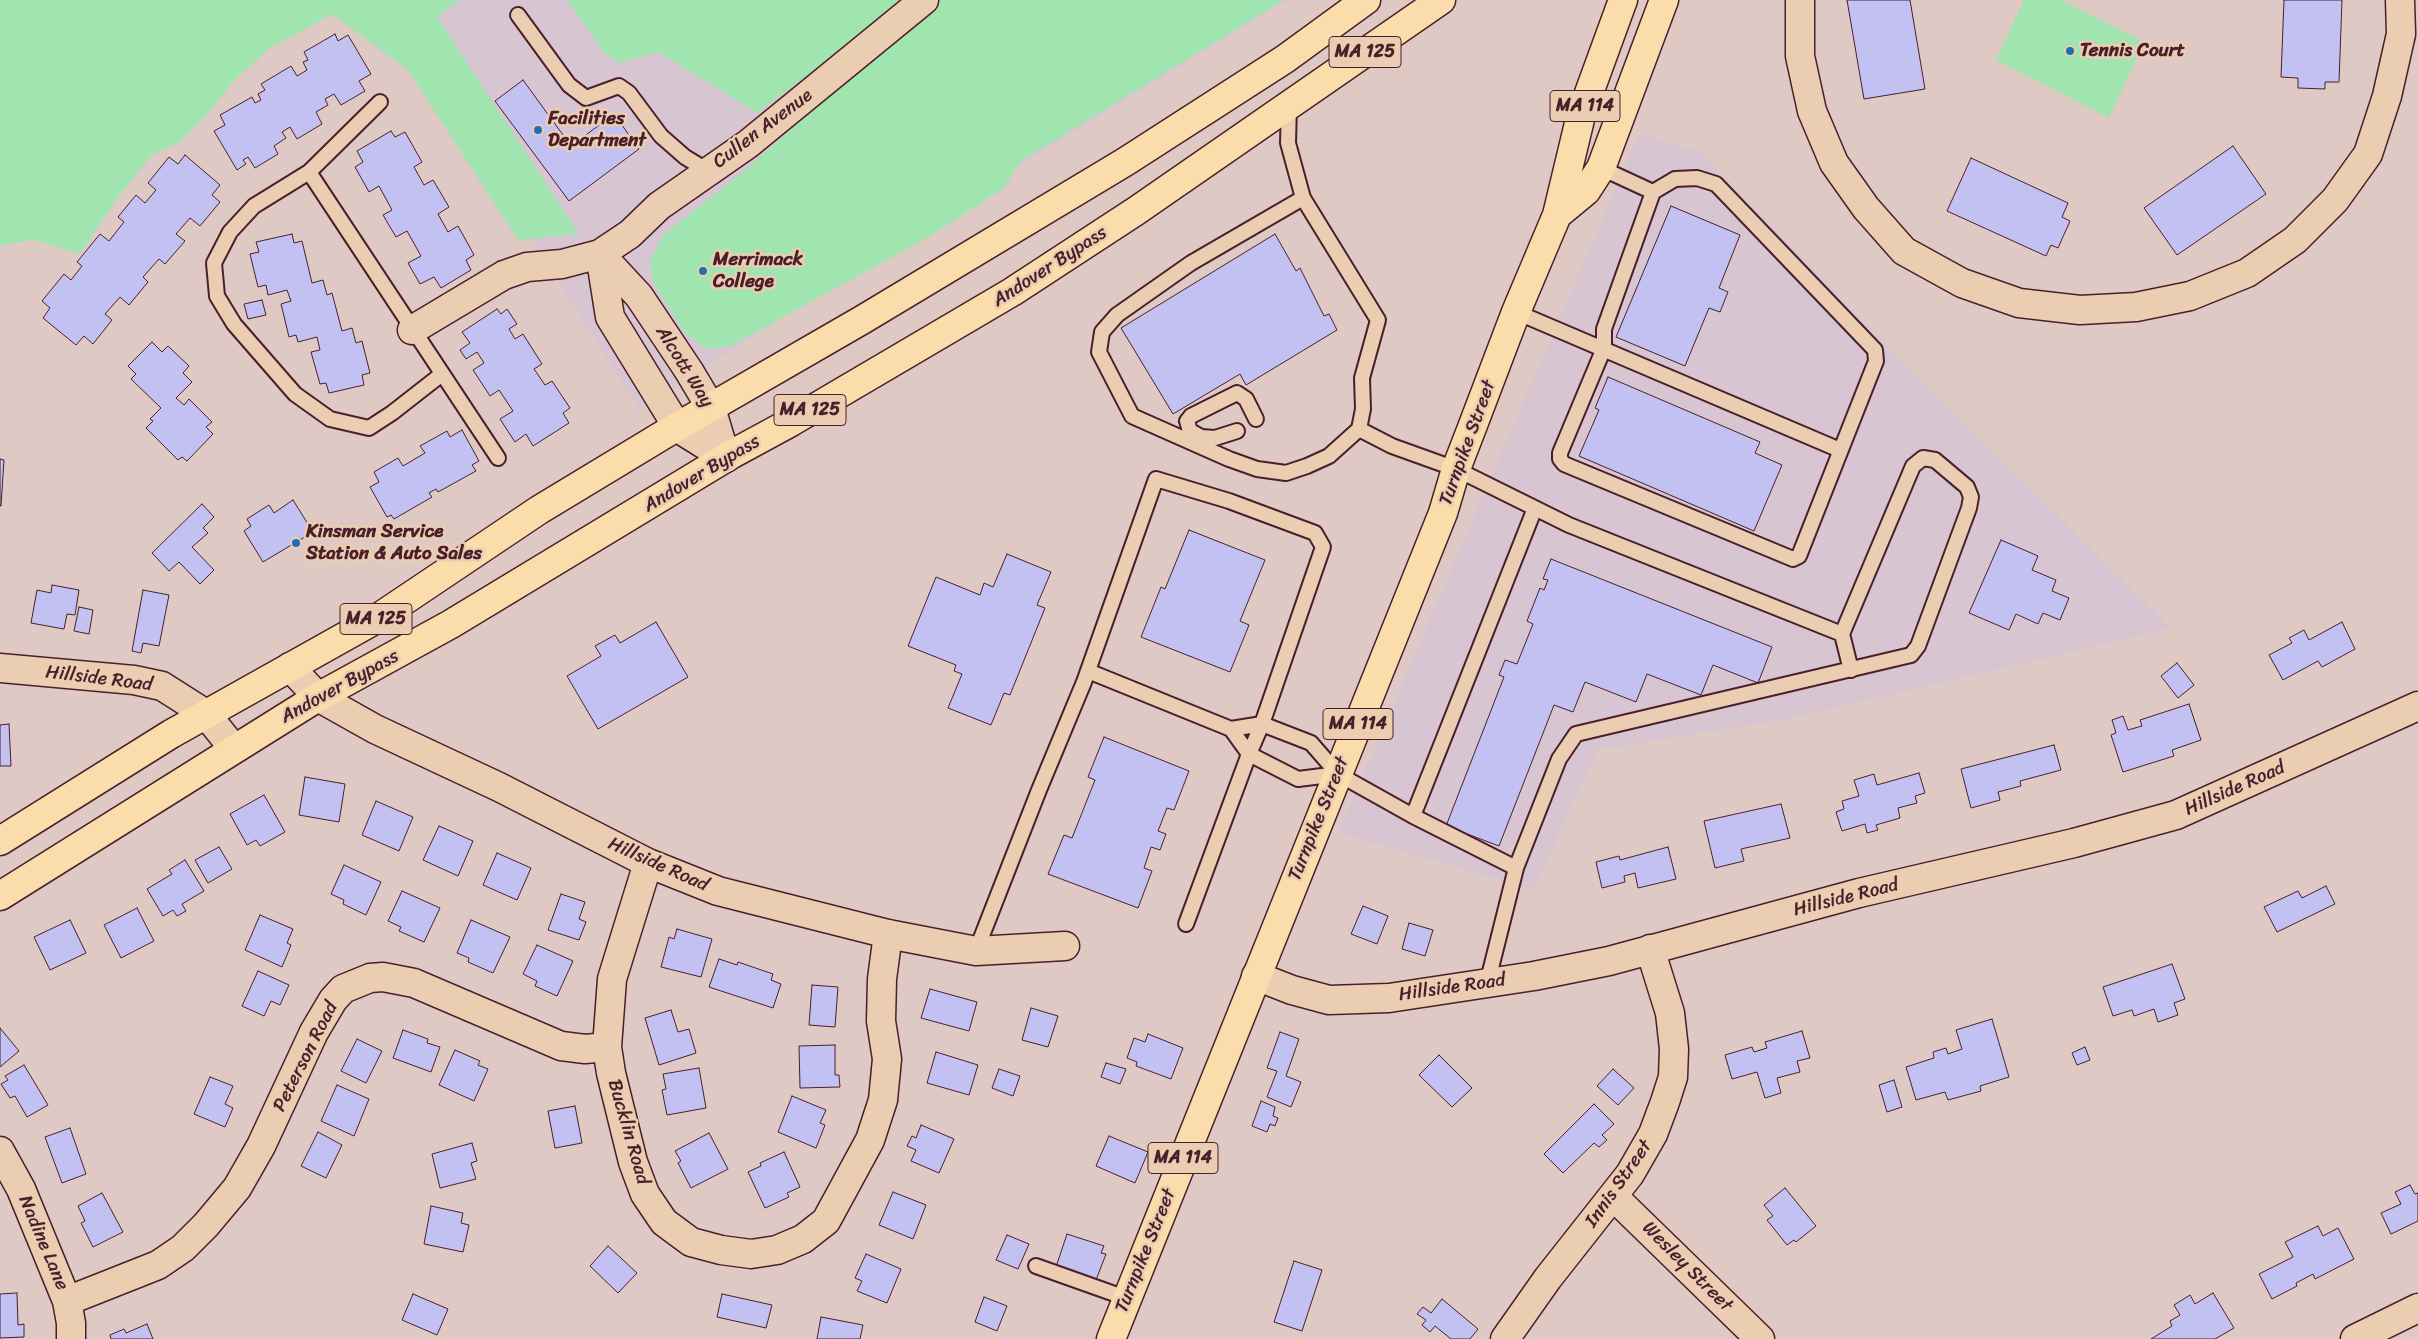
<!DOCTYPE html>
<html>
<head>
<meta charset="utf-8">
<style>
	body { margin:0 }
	canvas { display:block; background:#dfc9c4 }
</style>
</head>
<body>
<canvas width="2418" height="1339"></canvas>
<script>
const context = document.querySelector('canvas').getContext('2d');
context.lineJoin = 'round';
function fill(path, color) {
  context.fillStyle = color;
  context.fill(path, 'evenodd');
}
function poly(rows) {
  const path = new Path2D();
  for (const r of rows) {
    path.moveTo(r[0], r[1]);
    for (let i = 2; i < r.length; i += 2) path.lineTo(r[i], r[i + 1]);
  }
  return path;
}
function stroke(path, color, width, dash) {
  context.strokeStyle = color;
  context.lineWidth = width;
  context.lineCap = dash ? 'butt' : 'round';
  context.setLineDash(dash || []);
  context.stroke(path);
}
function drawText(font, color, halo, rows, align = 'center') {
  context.font = font + ' Sriracha,sans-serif';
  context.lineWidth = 5;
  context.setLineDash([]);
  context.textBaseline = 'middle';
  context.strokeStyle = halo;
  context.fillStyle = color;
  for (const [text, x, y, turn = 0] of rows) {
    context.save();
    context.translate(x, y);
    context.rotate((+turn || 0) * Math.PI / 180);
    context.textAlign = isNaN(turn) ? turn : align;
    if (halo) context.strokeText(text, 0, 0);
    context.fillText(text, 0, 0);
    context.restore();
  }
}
fill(poly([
	[379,0,1287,0,1072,133,639,409],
	[1639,134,1700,152,1912,371,2172,628,1787,719,1598,750,1533,890,1338,832]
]), '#d7c6d2');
fill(poly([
	[0,0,459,0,437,17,579,234,518,240,408,70,332,14,267,50,233,82,208,113,180,142,152,155,116,200,80,254,34,240,0,245],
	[567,0,906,0,757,113,659,52,619,63,603,51],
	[938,0,1284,0,1021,161,1004,188,930,236,731,346,706,349,684,332,653,282,650,261,663,235,738,176,843,84,899,30],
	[2024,0,2061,0,2144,42,2109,118,1996,60]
]), '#a0e4af');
const building = poly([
	[1847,0,1910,0,1925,89,1864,99,1847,0],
	[2284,0,2342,0,2339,82,2325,82,2325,89,2298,88,2298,78,2281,77,2284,0],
	[335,34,338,41,348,35,371,74,359,81,365,91,341,105,334,94,325,99,328,105,316,112,322,124,297,139,290,127,282,132,286,138,274,146,278,154,255,168,248,157,243,160,246,164,237,170,214,131,225,125,220,115,252,97,255,103,261,100,258,94,265,90,261,84,291,66,297,76,307,70,303,62,308,60,304,52,335,34],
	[523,80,571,146,614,114,639,149,569,201,495,101,523,80],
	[391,131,395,137,405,132,422,162,414,167,424,185,433,180,449,207,438,214,448,232,458,226,474,255,466,260,471,270,441,288,434,277,420,284,408,263,421,256,407,231,396,237,383,215,392,210,379,186,369,192,355,167,363,162,357,151,391,131],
	[2233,146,2266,194,2177,255,2144,208,2233,146],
	[185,155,220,185,212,195,220,202,200,226,190,218,176,234,185,241,165,264,159,259,143,277,148,282,129,305,120,297,105,314,112,320,93,344,84,336,76,345,43,318,50,308,42,301,64,274,71,280,82,266,77,262,100,234,109,241,124,222,118,217,136,195,145,203,156,190,148,183,169,157,178,164,185,155],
	[1971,158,2068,203,2062,217,2070,221,2058,248,2051,245,2046,256,1947,211,1971,158],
	[1671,206,1740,235,1719,288,1728,292,1720,312,1709,308,1685,366,1616,337,1671,206],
	[292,234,294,243,302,241,312,283,323,280,327,295,332,293,342,331,352,328,356,343,362,341,370,373,362,375,364,385,329,393,326,383,320,384,311,352,320,350,317,337,298,342,296,335,289,337,281,304,291,301,287,290,268,295,266,285,258,287,250,254,259,252,256,242,292,234],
	[1275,234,1296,271,1300,268,1324,316,1329,314,1337,330,1246,385,1240,374,1173,414,1121,328,1275,234],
	[262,300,266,315,248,319,244,304,262,300],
	[497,309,501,314,507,309,517,324,509,329,515,339,523,334,542,364,534,369,545,385,552,381,570,408,563,413,569,423,533,446,526,434,515,442,500,419,513,411,499,390,490,396,473,370,484,363,477,352,466,359,460,350,470,343,462,332,497,309],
	[152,342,162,352,168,346,189,366,183,373,192,382,176,398,184,405,189,399,212,422,206,427,213,434,187,461,182,457,178,460,146,428,153,421,150,419,161,408,131,379,136,374,128,366,152,342],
	[1608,377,1760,442,1755,453,1782,465,1754,531,1579,456,1599,410,1595,408,1608,377],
	[462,430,479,461,472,465,476,471,438,492,436,489,429,493,432,497,394,519,391,515,387,517,370,487,379,482,374,472,398,458,403,466,425,453,420,446,447,431,450,437,462,430],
	[0,459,4,460,1,506,0,506,0,459],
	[293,500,313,532,263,562,244,531,251,526,247,519,269,505,274,513,293,500],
	[202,504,214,517,203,528,208,533,192,547,214,570,200,584,179,562,169,571,152,553,202,504],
	[1189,530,1265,560,1240,621,1249,625,1230,672,1141,637,1161,587,1165,589,1189,530],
	[2001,540,2038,556,2032,570,2056,580,2052,591,2069,598,2060,620,2043,613,2038,624,2016,614,2009,630,1969,613,2001,540],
	[1007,554,1051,572,1037,605,1045,608,1010,695,1004,693,991,725,948,708,962,674,954,671,956,665,908,646,936,577,980,595,984,583,993,587,1007,554],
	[1551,559,1772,647,1758,683,1713,665,1701,695,1647,674,1636,702,1585,682,1573,712,1554,705,1499,846,1446,826,1504,677,1499,675,1505,660,1517,664,1533,624,1527,621,1540,588,1544,590,1548,580,1543,579,1551,559],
	[52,585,79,590,75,615,67,614,64,629,31,623,37,590,51,593,52,585],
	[143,590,169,595,159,646,143,643,141,653,132,651,143,590],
	[79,607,93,610,89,634,74,631,79,607],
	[656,622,688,677,598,729,567,676,601,656,595,646,615,635,620,643,656,622],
	[2342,622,2355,649,2322,667,2318,661,2283,680,2269,655,2292,643,2289,638,2304,630,2309,640,2342,622],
	[2177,663,2194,685,2178,698,2161,676,2177,663],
	[2189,704,2201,740,2172,750,2174,756,2123,772,2111,735,2116,733,2112,720,2123,716,2128,730,2142,726,2140,720,2189,704],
	[9,724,11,766,0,766,0,725,9,724],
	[1104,737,1189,771,1174,810,1167,808,1158,831,1166,834,1160,850,1151,847,1144,868,1152,871,1138,908,1048,874,1064,835,1072,838,1095,780,1088,777,1104,737],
	[2054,745,2061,770,2020,781,2021,786,1998,792,2000,800,1971,808,1961,769,2054,745],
	[1919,773,1925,793,1915,796,1917,803,1898,808,1900,818,1876,825,1878,830,1867,833,1865,824,1842,831,1836,812,1844,809,1842,801,1859,796,1854,780,1874,774,1877,785,1919,773],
	[305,777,345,784,339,822,299,815,305,777],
	[264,795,285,832,260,846,256,840,247,845,230,814,264,795],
	[376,801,413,817,399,851,362,835,376,801],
	[1781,804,1790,838,1741,849,1744,861,1715,868,1704,821,1781,804],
	[439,826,473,841,458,876,423,860,439,826],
	[219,847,232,869,208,883,195,860,219,847],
	[1668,847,1676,879,1638,888,1635,873,1624,876,1625,882,1602,888,1596,862,1619,856,1620,860,1668,847],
	[497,853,531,868,517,900,483,885,497,853],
	[185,860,204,891,182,904,186,911,177,916,173,910,163,916,147,889,172,874,169,870,185,860],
	[344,865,381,882,366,915,343,904,344,900,331,894,344,865],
	[2326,886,2335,904,2277,932,2264,907,2298,891,2302,898,2326,886],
	[402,891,440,908,424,942,399,931,401,927,388,921,402,891],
	[561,894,585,902,579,919,586,922,579,940,548,930,561,894],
	[1363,906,1388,916,1377,944,1351,934,1363,906],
	[137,908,154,941,121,958,104,925,137,908],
	[260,915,293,929,287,943,291,945,282,967,245,950,260,915],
	[70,920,86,953,50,970,34,937,70,920],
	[471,920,510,937,493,973,468,962,469,958,457,953,471,920],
	[1409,923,1433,930,1425,956,1402,949,1409,923],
	[677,929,712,939,701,977,661,967,669,937,674,939,677,929],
	[537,945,573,961,557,996,535,986,537,981,523,974,537,945],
	[719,959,737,965,738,962,773,974,771,980,781,984,773,1008,709,987,719,959],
	[2172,964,2185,999,2174,1003,2178,1015,2158,1022,2154,1009,2134,1016,2132,1010,2113,1016,2103,987,2172,964],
	[258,971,289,985,280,1005,271,1001,264,1016,242,1006,258,971],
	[812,985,838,987,835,1027,809,1025,812,985],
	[930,989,977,1002,969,1031,921,1018,930,989],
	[1031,1008,1058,1016,1048,1047,1022,1040,1031,1008],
	[671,1010,678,1032,689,1029,696,1053,659,1065,645,1018,671,1010],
	[1992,1019,2009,1077,1980,1086,1981,1091,1948,1100,1945,1092,1916,1100,1906,1067,1934,1058,1933,1052,1946,1048,1948,1054,1962,1049,1956,1030,1992,1019],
	[0,1028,19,1051,0,1067,0,1028],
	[403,1030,428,1039,427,1043,440,1047,431,1072,393,1058,403,1030],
	[1802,1031,1810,1058,1797,1061,1800,1072,1777,1078,1781,1093,1765,1098,1757,1072,1732,1079,1725,1055,1752,1047,1754,1052,1767,1048,1765,1042,1802,1031],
	[1280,1032,1299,1039,1286,1076,1301,1082,1291,1107,1267,1097,1277,1071,1267,1068,1280,1032],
	[1148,1034,1183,1048,1171,1079,1136,1066,1137,1062,1127,1058,1134,1038,1145,1042,1148,1034],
	[357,1039,382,1051,366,1083,341,1071,357,1039],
	[835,1045,835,1075,839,1075,840,1087,800,1088,799,1046,835,1045],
	[2085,1047,2090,1060,2077,1065,2072,1053,2085,1047],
	[455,1050,480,1061,478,1065,488,1069,474,1101,439,1085,455,1050],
	[936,1052,978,1065,969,1095,927,1083,936,1052],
	[1439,1055,1472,1088,1452,1107,1419,1075,1439,1055],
	[1106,1063,1126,1069,1120,1084,1101,1077,1106,1063],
	[24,1065,48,1105,27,1117,15,1096,10,1098,1,1084,8,1080,5,1076,24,1065],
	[699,1068,706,1108,667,1115,662,1090,666,1089,663,1074,699,1068],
	[999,1069,1020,1076,1013,1096,992,1088,999,1069],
	[1613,1069,1634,1088,1618,1105,1597,1086,1613,1069],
	[210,1077,233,1086,225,1104,233,1108,225,1127,194,1114,210,1077],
	[1894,1080,1902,1107,1887,1112,1879,1085,1894,1080],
	[337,1085,369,1099,354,1136,321,1121,337,1085],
	[792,1096,826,1110,820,1123,825,1125,816,1148,778,1132,792,1096],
	[1261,1101,1275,1107,1273,1116,1278,1118,1275,1126,1270,1124,1267,1132,1252,1126,1261,1101],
	[1594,1104,1614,1124,1602,1135,1607,1140,1599,1147,1594,1143,1563,1173,1544,1154,1594,1104],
	[575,1106,582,1143,555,1148,548,1111,575,1106],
	[921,1125,954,1139,939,1173,911,1161,916,1150,907,1146,912,1136,916,1138,921,1125],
	[70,1128,86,1174,62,1183,45,1137,70,1128],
	[318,1132,342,1145,326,1178,301,1166,318,1132],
	[709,1133,728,1169,691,1188,678,1163,681,1161,675,1151,709,1133],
	[1109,1136,1148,1152,1135,1183,1096,1166,1109,1136],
	[472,1143,477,1161,471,1163,476,1179,440,1188,432,1154,472,1143],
	[784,1152,800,1187,787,1193,789,1197,765,1208,748,1172,761,1166,760,1163,784,1152],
	[2410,1185,2415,1194,2418,1193,2418,1221,2391,1234,2381,1213,2401,1204,2395,1192,2410,1185],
	[1785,1188,1816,1226,1796,1242,1794,1240,1787,1245,1767,1220,1773,1216,1764,1205,1785,1188],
	[893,1192,926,1205,913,1239,879,1225,893,1192],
	[102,1193,123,1232,93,1247,81,1223,85,1221,78,1206,102,1193],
	[431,1206,463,1213,461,1223,469,1225,463,1252,424,1244,431,1206],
	[2318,1226,2323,1236,2338,1228,2354,1259,2315,1279,2313,1274,2296,1283,2297,1286,2272,1299,2259,1274,2293,1257,2285,1242,2318,1226],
	[1067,1234,1104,1246,1101,1253,1106,1254,1096,1280,1056,1267,1067,1234],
	[1007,1235,1029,1244,1018,1269,996,1260,1007,1235],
	[608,1246,637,1273,618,1293,590,1266,608,1246],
	[866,1254,901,1269,887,1303,857,1291,862,1281,855,1278,866,1254],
	[1294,1261,1322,1270,1302,1331,1274,1322,1294,1261],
	[17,1293,18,1325,24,1324,24,1337,0,1338,0,1294,17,1293],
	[2213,1293,2234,1328,2215,1339,2151,1339,2172,1326,2170,1321,2180,1315,2174,1305,2190,1295,2195,1304,2213,1293],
	[413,1294,448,1309,437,1335,402,1320,413,1294],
	[722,1294,772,1305,766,1328,717,1317,722,1294],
	[984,1297,1007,1306,997,1331,975,1322,984,1297],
	[1442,1299,1478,1329,1470,1339,1451,1339,1435,1326,1430,1332,1422,1325,1426,1320,1417,1314,1423,1307,1431,1313,1442,1299],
	[821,1317,863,1325,860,1339,817,1339,821,1317],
	[147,1324,153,1339,111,1339,110,1335,124,1329,126,1333,147,1324]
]);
fill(building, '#c3c0f2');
stroke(building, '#4a1f2b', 1);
const service = poly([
	[518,15,569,85,586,98,619,86,629,93,661,136,685,157,708,171],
	[380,102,309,172,254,206,230,232,214,263,217,296,234,324,295,394,330,419,369,428,392,413,442,374],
	[1289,105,1288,143,1303,198,1378,320,1362,378,1363,409,1359,429,1329,456,1307,466,1286,473,1257,469,1229,459,1132,416,1099,352,1102,332,1117,315,1191,263,1303,198],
	[1601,168,1653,192,1675,179,1697,178,1716,184,1875,350,1876,361,1799,556,1793,559,1564,464,1560,459,1560,453,1604,348,1604,329,1653,192],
	[309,172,498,458],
	[1516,312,1840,450],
	[1359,429,1392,446,1456,469,1569,525,1842,634,1851,670],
	[1237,431,1215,438,1201,437,1190,431,1187,421,1191,416,1237,393,1246,399,1256,419],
	[1088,671,1231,729,1262,724,1311,743,1338,774,1413,816,1516,868],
	[1231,729,1249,754,1298,779,1338,774],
	[1413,816,1535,508],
	[976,951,1039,790,1084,682,1156,479,1229,501,1315,533,1323,547,1262,724,1249,754,1186,924],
	[1487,984,1516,868,1559,759,1576,734,1911,655,1918,646,1969,508,1971,497,1967,487,1935,460,1923,458,1913,466,1842,634],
	[1036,1266,1126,1298]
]);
const minor = poly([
	[1800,0,1800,56,1812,111,1834,163,1866,208,1904,251,1962,283,2019,303,2080,310,2136,307,2190,296,2247,273,2295,240,2335,200,2368,154,2387,96,2401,34,2400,0],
	[600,254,639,296,689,371,711,408,726,458,678,428,610,317,600,254],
	[412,330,504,275,527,267,562,264,600,254,630,234,659,206,748,144,924,0],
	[290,667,318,697,375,729,499,787,648,863,718,891,888,934,976,951,1065,946],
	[648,863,612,979,607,1047,611,1073,633,1162,645,1194,664,1222,691,1242,721,1250,751,1254,777,1250,803,1239,826,1221,870,1140,883,1100,887,1059,881,1021,882,979,888,934],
	[1256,976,1292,990,1329,1000,1389,998,1534,976,1609,961,1859,893,2074,843,2176,815,2418,706],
	[0,1151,21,1189,67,1301,71,1323,71,1339],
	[1613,1196,1760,1339],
	[67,1301,158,1265,183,1248,206,1225,237,1188,261,1146,314,1032,333,1000,343,989,370,978,383,977,414,983,561,1046,585,1049,607,1047],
	[1505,1339,1548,1278,1630,1174,1653,1134,1665,1102,1673,1077,1674,1049,1670,1013,1650,949],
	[2355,1339,2418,1308]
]);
const tertiary = poly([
	[0,668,134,680,162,686,206,714,234,749]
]);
const primary = poly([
	[0,841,171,734,378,618,539,510,668,432,862,320,1125,162,1285,59,1366,0],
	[0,896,318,697,451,624,732,454,791,422,1012,292,1136,211,1441,0]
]);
const trunk = poly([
	[1557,215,1586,191,1601,168,1664,0],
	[1111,1339,1443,513,1456,469,1473,425,1516,312,1557,215,1581,115,1623,0]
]);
stroke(service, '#4a1f2b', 18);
stroke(minor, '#4a1f2b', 31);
stroke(tertiary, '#4a1f2b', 31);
stroke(primary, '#4a1f2b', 31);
stroke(trunk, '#4a1f2b', 31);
stroke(service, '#ebcdb1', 14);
stroke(minor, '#ebcdb1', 28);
stroke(tertiary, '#ebcdb1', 28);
stroke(primary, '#faddab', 28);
stroke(trunk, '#faddab', 28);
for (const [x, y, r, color] of [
	[2070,51,5,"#1f6fb2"],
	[538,130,5,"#1f6fb2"],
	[703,271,5,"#1f6fb2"],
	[296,543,5,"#1f6fb2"]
]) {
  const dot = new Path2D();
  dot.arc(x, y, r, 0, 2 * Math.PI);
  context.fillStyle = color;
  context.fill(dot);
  stroke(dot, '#ebcdb1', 2);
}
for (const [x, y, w] of [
	[1365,52,72],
	[1585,106,70],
	[810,410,72],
	[376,619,72],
	[1358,724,70],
	[1183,1158,70]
]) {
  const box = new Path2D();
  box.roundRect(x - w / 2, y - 15.5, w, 31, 4);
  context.fillStyle = '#ebcdb1';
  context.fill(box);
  stroke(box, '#4a1f2b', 1);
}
drawText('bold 18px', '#4a1f2b', null, [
	["MA 125",1365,52],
	["MA 114",1585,106],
	["MA 125",810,410],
	["MA 125",376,619],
	["MA 114",1358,724],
	["MA 114",1183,1158]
]);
drawText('bold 19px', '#4a1f2b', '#ebcdb1', [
	["Tennis Court",2080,51],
	["Facilities",548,119],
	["Department",548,141],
	["Merrimack",713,260],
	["College",713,282],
	["Kinsman Service",306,532],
	["Station & Auto Sales",306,554]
], 'left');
drawText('19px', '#4a1f2b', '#ebcdb1', [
	["Cullen Avenue",763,129,-37],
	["Andover Bypass",1050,267,-33],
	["Alcott Way",684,367,58],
	["Turnpike Street",1468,443,-70],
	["Andover Bypass",702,474,-31],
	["Hillside Road",99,679,7],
	["Andover Bypass",340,687,-29],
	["Hillside Road",2235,789,-24],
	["Turnpike Street",1319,819,-68],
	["Hillside Road",658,865,24],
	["Hillside Road",1846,898,-14],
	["Hillside Road",1452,988,-8],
	["Peterson Road",306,1057,-63],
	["Bucklin Road",628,1132,74],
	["Innis Street",1619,1184,-55],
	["Nadine Lane",43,1243,67],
	["Turnpike Street",1146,1251,-68],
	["Wesley Street",1687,1267,45]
]);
</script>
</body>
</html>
